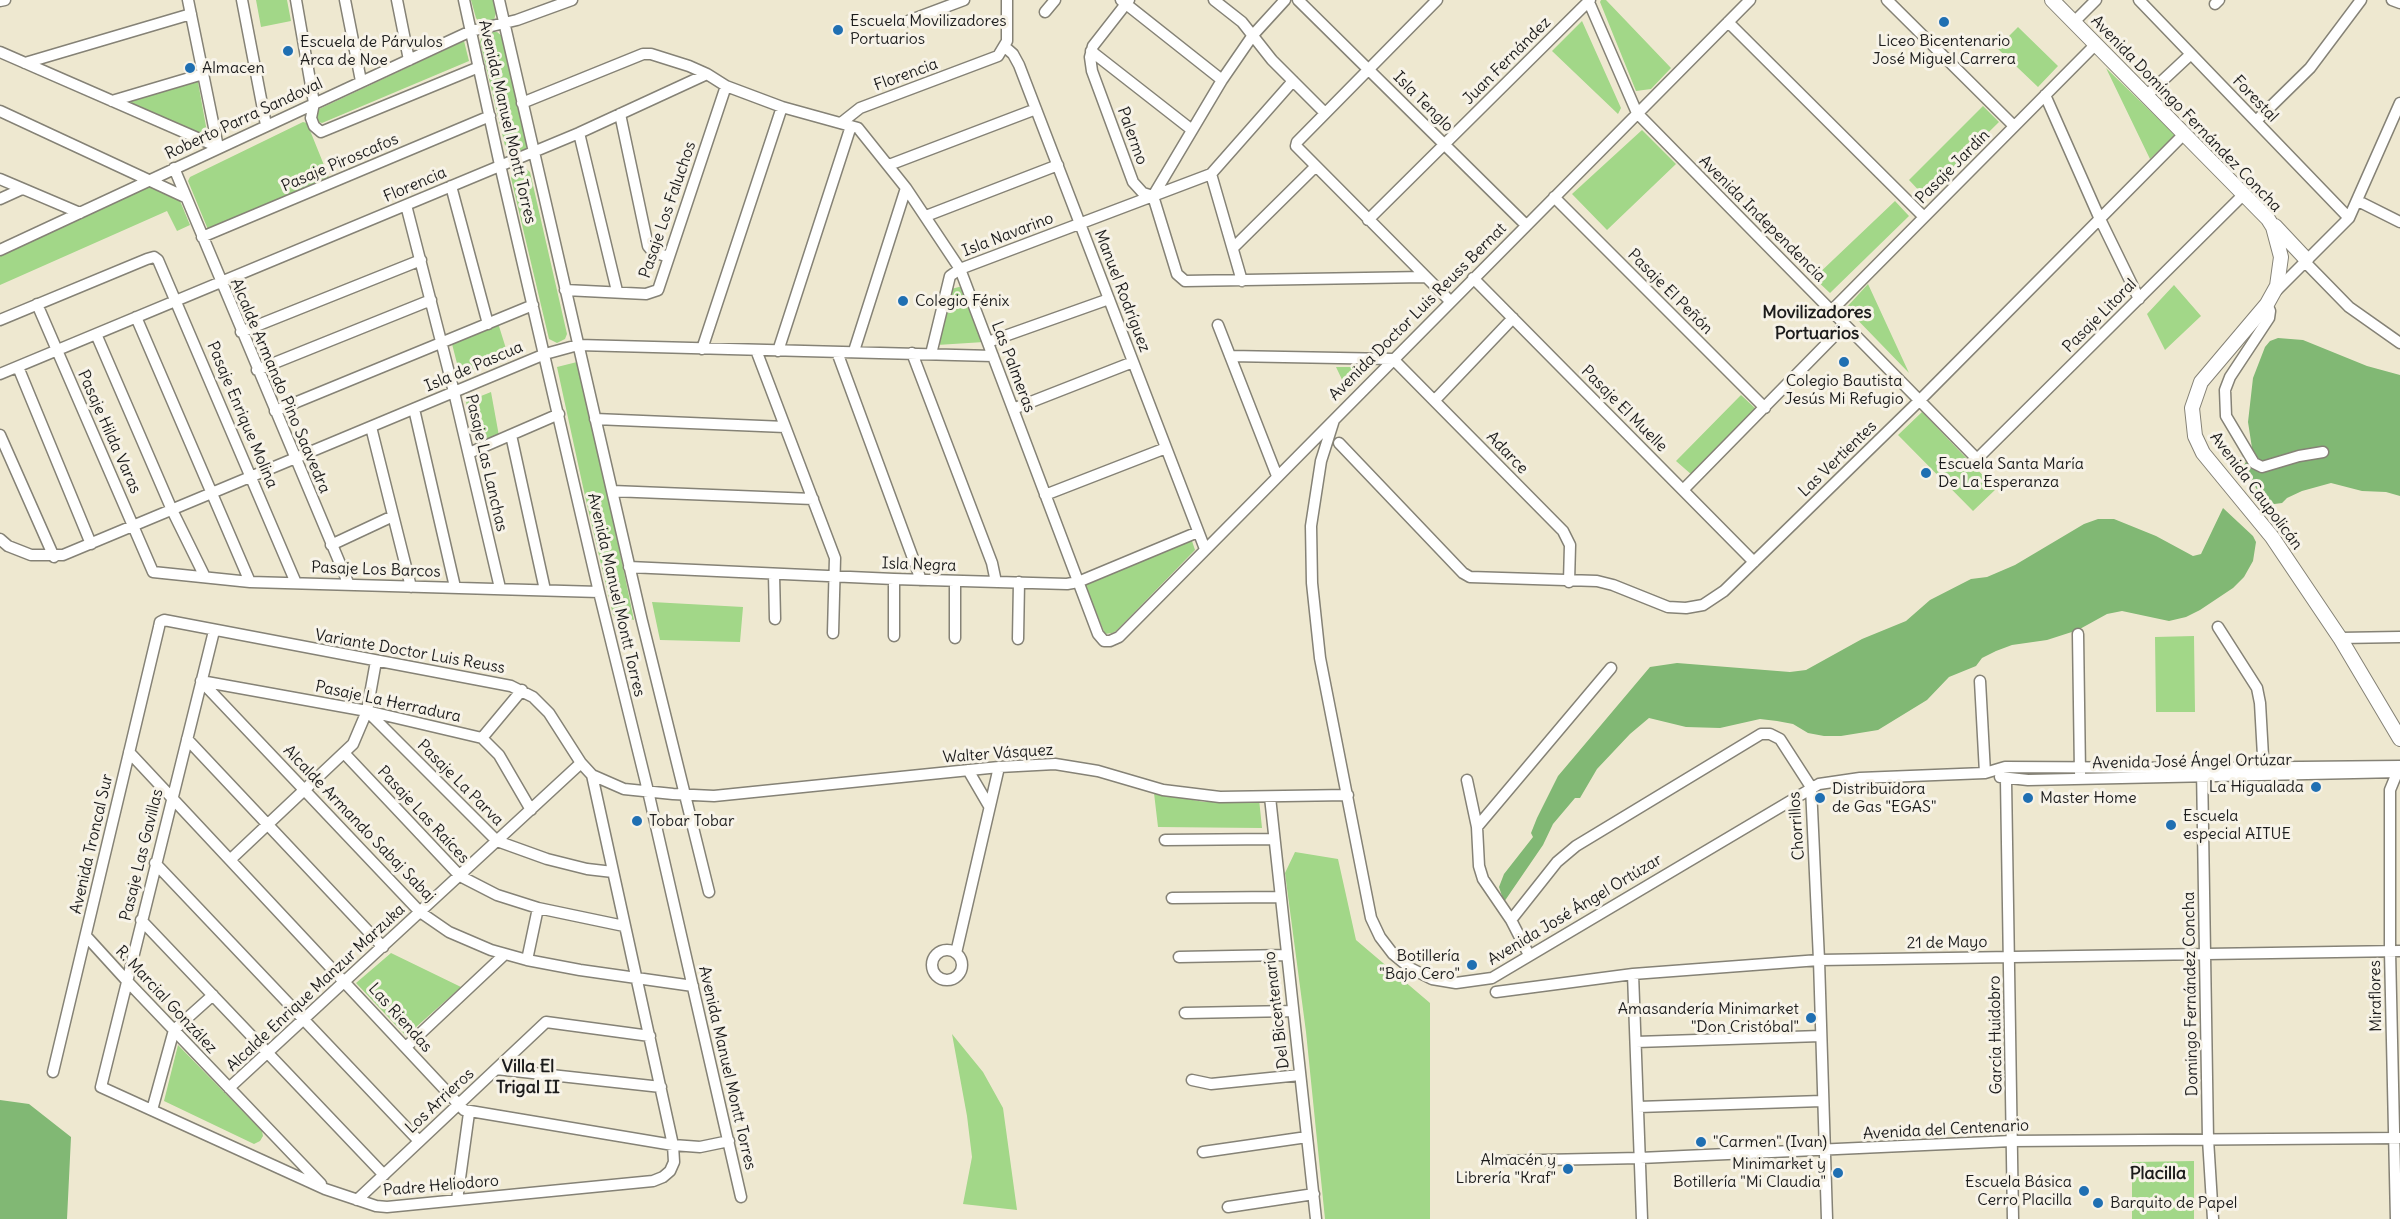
<!DOCTYPE html>
<html>
<head>
<meta charset="utf-8">
<style>
	body { margin:0 }
	canvas { display:block; background:#eee8d0 }
</style>
</head>
<body>
<canvas width="2400" height="1219"></canvas>
<script>
const context = document.querySelector('canvas').getContext('2d');
context.lineJoin = 'round';
function fill(path, color) {
  context.fillStyle = color;
  context.fill(path, 'evenodd');
}
function poly(rows) {
  const path = new Path2D();
  for (const r of rows) {
    if (r.length === 3) {
      path.moveTo(r[0] + r[2], r[1]);
      path.arc(r[0], r[1], r[2], 0, 2 * Math.PI);
      continue;
    }
    path.moveTo(r[0], r[1]);
    for (let i = 2; i < r.length; i += 2) path.lineTo(r[i], r[i + 1]);
  }
  return path;
}
function stroke(path, color, width, dash) {
  context.strokeStyle = color;
  context.lineWidth = width;
  context.lineCap = dash ? 'butt' : 'round';
  context.setLineDash(dash || []);
  context.stroke(path);
}
function drawText(font, color, halo, rows, align = 'center') {
  context.font = font + ' Delius,sans-serif';
  context.lineWidth = 6;
  context.setLineDash([]);
  context.textBaseline = 'middle';
  context.strokeStyle = halo;
  context.fillStyle = color;
  for (const [text, x, y, turn = 0] of rows) {
    context.save();
    context.translate(x, y);
    context.rotate((+turn || 0) * Math.PI / 180);
    context.textAlign = isNaN(turn) ? turn : align;
    if (halo) context.strokeText(text, 0, 0);
    context.fillText(text, 0, 0);
    context.restore();
  }
}
fill(poly([
	[256,0,287,0,291,21,261,27],
	[471,0,495,0,497,9,494,20,480,23,476,18],
	[1601,0,1606,0,1671,68,1651,89,1636,91,1600,2],
	[1582,21,1621,108,1618,114,1552,51],
	[2018,27,2058,66,2038,87,1997,48],
	[489,32,497,32,502,36,527,147,524,152,512,157,507,154,480,42,482,36],
	[464,41,469,61,322,123,317,121,315,111,317,110],
	[2106,68,2175,135,2150,159],
	[195,80,198,82,207,132,203,135,127,102],
	[1983,106,1999,122,1924,196,1909,180],
	[303,122,307,123,330,180,209,232,188,181,190,177],
	[1642,130,1676,164,1607,230,1572,194],
	[525,168,530,172,567,334,565,339,557,343,549,339,511,178,513,173],
	[151,185,178,196,190,225,177,231,167,211,0,285,0,256],
	[1895,201,1909,216,1830,293,1814,278],
	[1868,284,1909,373,1846,308],
	[2174,285,2201,316,2165,350,2147,314],
	[963,286,984,342,937,345,951,289],
	[498,323,508,355,460,375,452,344],
	[577,362,606,486,634,620,613,615,585,496,557,367],
	[1336,367,1369,367,1346,388],
	[491,392,499,436,476,446,466,402],
	[1741,395,1757,410,1692,475,1676,461],
	[1922,412,1996,489,1973,511,1898,435],
	[1191,538,1195,550,1116,631,1112,633,1105,634,1084,582],
	[652,602,743,607,740,642,660,640],
	[2194,636,2195,712,2156,712,2155,637],
	[1154,793,1204,802,1259,799,1262,828,1158,827],
	[1295,852,1338,859,1356,940,1430,1003,1430,1219,1325,1219,1306,1032,1285,873],
	[391,953,461,987,406,1036,356,983],
	[952,1034,983,1072,1003,1108,1017,1210,963,1204,972,1157,967,1116],
	[178,1045,262,1131,263,1136,260,1141,254,1144,164,1101],
	[2194,1161,2194,1219,2132,1219,2132,1162]
]), '#a2d788');
fill(poly([
	[2278,338,2303,340,2367,366,2400,375,2400,496,2386,492,2362,491,2331,483,2302,491,2287,498,2282,503,2267,505,2243,468,2252,448,2248,422,2253,378,2265,347,2270,341],
	[2223,508,2253,536,2256,542,2253,561,2244,577,2233,588,2200,610,2186,617,2169,621,2122,611,2107,614,2078,630,2047,640,2012,645,1996,651,1982,658,1976,666,1949,677,1927,700,1878,730,1841,736,1824,736,1808,733,1793,724,1777,721,1760,719,1720,728,1686,727,1649,718,1630,734,1597,769,1580,798,1575,798,1553,824,1543,845,1504,902,1499,887,1504,874,1533,837,1531,833,1537,818,1558,776,1650,667,1677,663,1790,672,1806,670,1862,639,1906,621,1930,600,1971,579,1987,577,2015,565,2084,524,2098,519,2114,519,2156,536,2193,556,2201,554],
	[0,1100,29,1104,71,1137,67,1219,0,1219]
]), '#81b874');
const minor = poly([
	[188,0,218,147],
	[242,0,266,125],
	[296,0,314,103,311,118,314,126,321,132,479,67],
	[345,0,361,81],
	[397,0,409,60],
	[464,0,500,165,599,592,648,791,741,1197],
	[499,0,642,621,709,892],
	[1121,0,1222,80],
	[1129,0,1093,46,1090,57,1092,71,1133,182,1143,193,1153,196],
	[1214,0,1242,22,1272,60,1325,113],
	[1298,0,1526,225],
	[1437,0,1297,142,1296,146,1450,301],
	[1588,0,1637,113,1977,459,2244,194],
	[1887,0,2014,126],
	[2139,0,2349,218],
	[2392,0,2400,3],
	[0,1,5,0],
	[2215,4,2219,0],
	[1045,12,1055,0],
	[908,21,964,0],
	[1728,22,1924,217],
	[2074,22,2096,0],
	[1005,47,1013,54,1019,65,1205,549],
	[1091,51,1192,130],
	[0,52,218,147],
	[25,63,191,14],
	[2045,95,2099,217,2139,299],
	[2146,96,2191,54],
	[112,101,203,74],
	[522,103,643,54,651,54,689,66,707,74],
	[0,111,185,197],
	[620,114,648,246,653,252,669,257],
	[2256,121,2310,68,2361,0],
	[841,123,860,108,998,56,1007,41,1007,0],
	[579,133,617,291],
	[889,165,1036,109],
	[174,168,349,585],
	[1211,174,1242,281],
	[0,179,80,213],
	[451,186,488,324],
	[1153,196,1177,274,1185,281,1425,277],
	[1153,196,1222,80,1253,35,1285,0],
	[1554,197,1765,408],
	[0,199,22,189],
	[2358,201,2400,222],
	[406,205,454,392,500,588],
	[926,216,1058,165],
	[1368,220,1590,0],
	[202,237,490,116],
	[1233,248,1315,167],
	[0,250,471,31,517,20,572,0],
	[2304,261,2349,307,2400,343],
	[1473,278,1754,562],
	[565,290,646,294,658,290,726,86],
	[2275,292,2349,218,2400,103],
	[37,304,153,572,250,582,599,592],
	[2267,304,2270,311,2269,318,2230,377,2225,390,2226,416,2254,463,2262,467,2299,456,2323,452],
	[1831,311,2096,44],
	[136,317,250,582],
	[0,320,147,259,154,257,158,260,296,583],
	[1218,325,1277,476],
	[241,332,421,260],
	[96,334,172,510,205,577],
	[988,342,1109,299],
	[702,349,782,107],
	[756,350,835,558,833,633],
	[778,351,851,126],
	[854,351,906,188],
	[837,352,921,580],
	[912,353,992,563,996,582],
	[931,354,950,276,960,269,1211,174,1293,81],
	[1230,356,1393,359,1563,531,1570,545,1569,582],
	[18,367,91,544],
	[257,370,431,300],
	[0,374,579,133,707,74,726,86,782,107,858,128,906,188,960,269,1098,634,1104,641,1110,641,1119,637,1750,0],
	[1435,400,1513,318],
	[414,409,455,587],
	[1013,409,1133,362],
	[275,411,533,305],
	[595,419,785,427],
	[1334,420,1321,461,1311,526,1312,583,1320,658,1371,918,1380,937,1393,954,1410,968,1432,979,1456,983,1492,978,1819,784,1860,778,1985,773,2005,767,2202,768,2400,766],
	[371,427,411,587],
	[0,435,54,557],
	[511,435,545,590],
	[1339,443,1463,573,1470,577,1597,581,1613,585,1668,607,1686,608,1703,605,1724,591,1919,401,2184,134],
	[469,453,559,414],
	[1683,490,1845,325],
	[612,491,813,499],
	[1045,495,1166,448],
	[0,539,8,546,31,555,63,555,545,354,578,345,993,356],
	[331,545,393,516],
	[629,567,894,579,1067,584,1078,582,1198,532],
	[774,574,775,619],
	[955,581,955,638],
	[2218,627,2257,688,2260,703,2264,774],
	[214,631,101,1087,325,1189,376,1206,387,1207,653,1181,663,1177,670,1171,674,1162,673,1145,592,775],
	[2078,634,2080,773],
	[894,636,894,579],
	[2340,638,2400,637],
	[1018,639,1019,582],
	[201,681,420,912,449,932,491,950,527,960,580,970,693,986],
	[201,681,367,711,482,738,499,755,531,810],
	[1980,681,1985,773],
	[368,712,497,841,547,859,587,869,613,872],
	[482,738,522,690],
	[187,739,383,947],
	[129,752,464,1110,673,1145,700,1147,729,1141],
	[344,753,460,876,497,895,538,908,624,926],
	[2202,768,2208,1139,2213,1219],
	[968,770,989,806],
	[2000,777,2028,780,2400,772],
	[1467,780,1477,827],
	[2006,780,2013,1219],
	[1270,797,1316,1219],
	[1165,840,1273,839],
	[231,859,353,744,367,711,376,661],
	[155,863,419,1141],
	[1172,898,1279,897],
	[141,920,384,1175],
	[1511,920,1557,862,1576,846,1761,734,1770,734,1780,739,1811,787,1819,960,1827,1219],
	[86,936,127,981,321,1184],
	[947,965,15],
	[956,953,999,767],
	[1529,955,1511,920,1483,879,1479,866,1477,827,1611,668],
	[1179,957,1286,955],
	[527,960,538,908],
	[1633,974,1642,1219],
	[1496,992,1633,974,1819,960,2400,951],
	[1185,1013,1292,1011],
	[1636,1042,1821,1036],
	[406,1047,505,954],
	[496,1069,661,1087],
	[53,1072,159,627,160,622,164,620,511,686,533,697,549,713,581,763,592,775,624,789,673,794,714,796,999,767,1055,764,1098,771,1163,790,1220,797,1348,795],
	[1192,1080,1211,1084,1300,1075],
	[229,1088,581,763],
	[1638,1107,1822,1101],
	[152,1110,174,1030,213,995],
	[1203,1152,1307,1137],
	[1494,1161,1640,1158,2012,1141,2400,1138],
	[357,1200,546,1022,650,1036],
	[457,1200,469,1113],
	[1228,1207,1314,1194],
	[2396,1219,2390,951,2390,790,2397,773]
]);
const major = poly([
	[2052,0,2268,219,2273,227,2281,257,2277,286,2267,304,2201,382,2192,408,2195,436,2203,453,2272,537,2340,638,2400,739],
	[2275,226,2306,259]
]);
stroke(minor, '#858276', 13);
stroke(major, '#858276', 16);
stroke(minor, '#fff', 10);
stroke(major, '#fff', 14);
for (const [x, y, r, color] of [
	[1944,22,6,"#1f6fb2"],
	[838,30,6,"#1f6fb2"],
	[288,51,6,"#1f6fb2"],
	[190,68,6,"#1f6fb2"],
	[903,301,6,"#1f6fb2"],
	[1844,362,6,"#1f6fb2"],
	[1926,473,6,"#1f6fb2"],
	[2316,787,6,"#1f6fb2"],
	[1820,798,6,"#1f6fb2"],
	[2028,798,6,"#1f6fb2"],
	[637,821,6,"#1f6fb2"],
	[2171,825,6,"#1f6fb2"],
	[1472,965,6,"#1f6fb2"],
	[1811,1018,6,"#1f6fb2"],
	[1701,1142,6,"#1f6fb2"],
	[1568,1169,6,"#1f6fb2"],
	[1838,1173,6,"#1f6fb2"],
	[2084,1191,6,"#1f6fb2"],
	[2098,1203,6,"#1f6fb2"]
]) {
  const dot = new Path2D();
  dot.arc(x, y, r, 0, 2 * Math.PI);
  context.fillStyle = color;
  context.fill(dot);
  stroke(dot, '#f7f3e8', 2);
}
drawText('16px', '#1c1c1c', '#f7f3e8', [
	["Escuela Movilizadores",850,21],
	["Portuarios",850,39],
	["Liceo Bicentenario",1944,41,"center"],
	["José Miguel Carrera",1944,59,"center"],
	["Escuela de Párvulos",300,42],
	["Arca de Noe",300,60],
	["Almacen",202,68],
	["Colegio Fénix",915,301],
	["Colegio Bautista",1844,381,"center"],
	["Jesús Mi Refugio",1844,399,"center"],
	["Escuela Santa María",1938,464],
	["De La Esperanza",1938,482],
	["La Higualada",2304,787,"right"],
	["Distribuidora",1832,789],
	["de Gas \"EGAS\"",1832,807],
	["Master Home",2040,798],
	["Escuela",2183,816],
	["especial AITUE",2183,834],
	["Tobar Tobar",649,821],
	["Botillería",1460,956,"right"],
	["\"Bajo Cero\"",1460,974,"right"],
	["Amasandería Minimarket",1799,1009,"right"],
	["\"Don Cristóbal\"",1799,1027,"right"],
	["\"Carmen\" (Ivan)",1713,1142],
	["Almacén y",1556,1160,"right"],
	["Librería \"Kraf\"",1556,1178,"right"],
	["Minimarket y",1826,1164,"right"],
	["Botillería \"Mi Claudia\"",1826,1182,"right"],
	["Escuela Básica",2072,1182,"right"],
	["Cerro Placilla",2072,1200,"right"],
	["Barquito de Papel",2110,1203]
], 'left');
drawText('16px', '#1c1c1c', '#f7f3e8', [
	["Juan Fernández",1507,61,-45],
	["Florencia",906,75,-20],
	["Forestal",2255,99,46],
	["Isla Tenglo",1423,102,45],
	["Avenida Domingo Fernández Concha",2186,114,46],
	["Roberto Parra Sandoval",244,119,-25],
	["Avenida Manuel Montt Torres",507,122,77],
	["Palermo",1132,136,70],
	["Pasaje Piroscafos",340,163,-23],
	["Pasaje Jardín",1953,167,-45],
	["Florencia",415,185,-23],
	["Pasaje Los Faluchos",668,210,-71],
	["Avenida Independencia",1762,219,45],
	["Isla Navarino",1008,235,-21],
	["Manuel Rodríguez",1122,291,69],
	["Pasaje El Peñón",1670,292,45],
	["Avenida Doctor Luis Reuss Bernat",1418,312,-45],
	["Pasaje Litoral",2100,316,-45],
	["Isla de Pascua",474,367,-23],
	["Las Palmeras",1013,367,69],
	["Alcalde Armando Pino Saavedra",280,386,67],
	["Pasaje El Muelle",1624,409,45],
	["Pasaje Enrique Molina",242,415,67],
	["Pasaje Hilda Varas",109,432,66],
	["Adarce",1507,453,46],
	["Las Vertientes",1838,459,-44],
	["Pasaje Las Lanchas",486,463,77],
	["Avenida Caupolicán",2256,491,53],
	["Isla Negra",919,565,2],
	["Pasaje Los Barcos",376,570,2],
	["Avenida Manuel Montt Torres",616,595,77],
	["Variante Doctor Luis Reuss",410,652,10],
	["Pasaje La Herradura",388,702,12],
	["Walter Vásquez",998,754,-4],
	["Avenida José Ángel Ortúzar",2192,762,-1],
	["Pasaje La Parva",460,783,45],
	["Pasaje Las Raíces",423,815,47],
	["Alcalde Armando Sabaj Sabaj",359,824,46],
	["Chorrillos",1797,826,-94],
	["Avenida Troncal Sur",92,844,-77],
	["Pasaje Las Gavillas",142,855,-76],
	["Avenida José Ángel Ortúzar",1575,910,-31],
	["21 de Mayo",1947,943,-1],
	["Alcalde Enrique Manzur Marzuka",316,988,-43],
	["Domingo Fernández Concha",2191,994,-91],
	["Miraflores",2376,996,-91],
	["R. Marcial González",166,1000,47],
	["Del Bicentenario",1277,1010,-97],
	["Las Riendas",400,1018,48],
	["García Huidobro",1996,1035,-91],
	["Avenida Manuel Montt Torres",727,1068,77],
	["Los Arrieros",440,1101,-43],
	["Avenida del Centenario",1946,1130,-3],
	["Padre Heliodoro",441,1186,-5]
]);
drawText('bold 18px', '#1c1c1c', '#f7f3e8', [
	["Movilizadores",1817,313],
	["Portuarios",1817,334],
	["Villa El",528,1067],
	["Trigal II",528,1088],
	["Placilla",2158,1174]
]);
</script>
</body>
</html>
